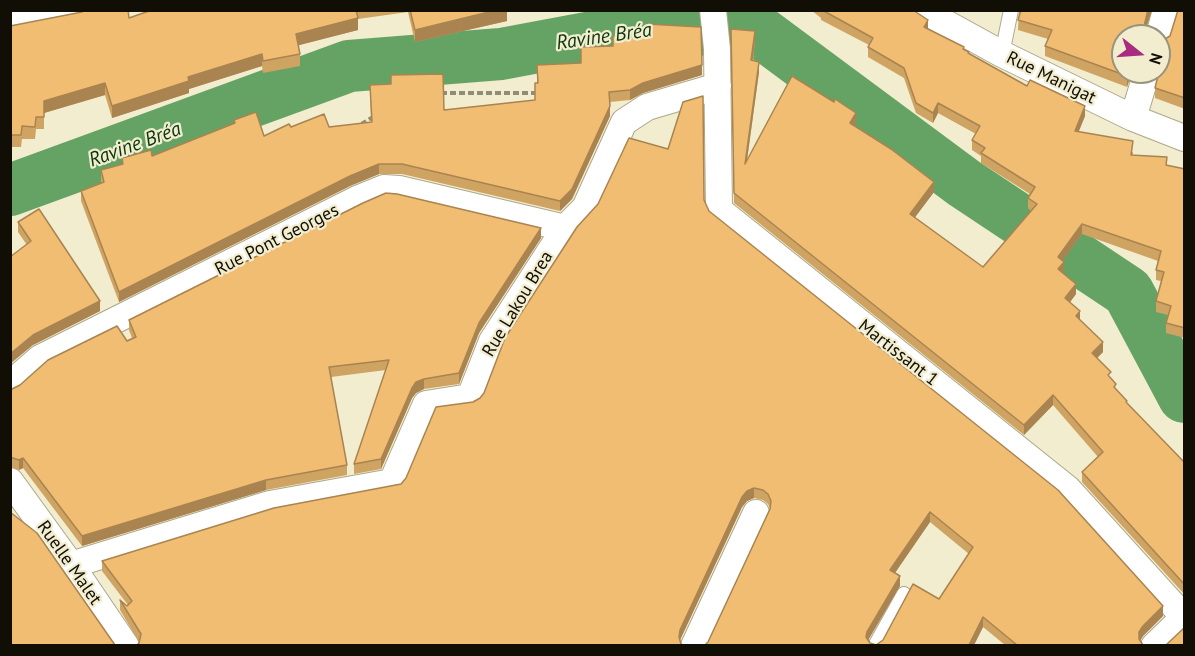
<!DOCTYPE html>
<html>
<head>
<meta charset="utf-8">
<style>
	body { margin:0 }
	#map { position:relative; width:1195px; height:656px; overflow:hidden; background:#f2edcf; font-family:"PT Sans",sans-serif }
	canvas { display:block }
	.frame { position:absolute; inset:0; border:12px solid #100e05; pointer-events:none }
	.north { position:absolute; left:1111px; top:24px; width:60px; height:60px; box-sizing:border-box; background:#f2edcf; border:2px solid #98947e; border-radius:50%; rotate:107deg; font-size:16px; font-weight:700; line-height:24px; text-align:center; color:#100e05 }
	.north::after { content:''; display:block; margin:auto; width:21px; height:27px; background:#a82c7f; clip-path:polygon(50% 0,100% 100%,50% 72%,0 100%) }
</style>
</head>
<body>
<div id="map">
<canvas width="1195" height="656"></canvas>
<div class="frame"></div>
<div class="north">N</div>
</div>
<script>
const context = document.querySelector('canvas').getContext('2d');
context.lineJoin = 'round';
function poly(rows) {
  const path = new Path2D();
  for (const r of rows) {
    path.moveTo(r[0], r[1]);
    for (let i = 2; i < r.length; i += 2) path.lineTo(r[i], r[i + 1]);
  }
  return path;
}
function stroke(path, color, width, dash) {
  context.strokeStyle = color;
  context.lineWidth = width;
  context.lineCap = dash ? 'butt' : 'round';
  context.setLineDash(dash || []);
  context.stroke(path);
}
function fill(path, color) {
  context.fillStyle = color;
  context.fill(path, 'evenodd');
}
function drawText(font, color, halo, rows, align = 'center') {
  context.font = font + ' "PT Sans",sans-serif';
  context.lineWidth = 4.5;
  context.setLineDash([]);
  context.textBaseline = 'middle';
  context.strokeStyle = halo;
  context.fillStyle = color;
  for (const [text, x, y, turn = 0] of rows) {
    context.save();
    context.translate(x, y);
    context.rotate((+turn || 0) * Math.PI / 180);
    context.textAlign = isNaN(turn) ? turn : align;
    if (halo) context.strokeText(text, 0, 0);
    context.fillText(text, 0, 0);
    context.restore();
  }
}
stroke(poly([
	[10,190,349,66,501,54,640,28,759,31,964,183,1128,292,1184,397]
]), '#65a365', 52);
const service = poly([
	[1002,54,1011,10],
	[875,646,904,594]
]);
const minor = poly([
	[713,10,717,49,719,210,1068,489,1184,617],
	[922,10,1002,54,1133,118,1184,138],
	[10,24,78,10],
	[1159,36,1166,10],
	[1133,118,1147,72],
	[10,384,40,358,357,199,384,188,399,189,565,228],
	[10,481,71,565,126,646],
	[71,565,270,504,392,482,426,404,470,397,492,341,565,228,585,208,624,122,647,107,718,86],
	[694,646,756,513],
	[1154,646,1184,617]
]);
stroke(service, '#ada78b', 16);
stroke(minor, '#ada78b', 28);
stroke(poly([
	[441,93,538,93],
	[362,125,363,123,375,116]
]), '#908c77', 4, [6, 3]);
stroke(service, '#fff', 14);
stroke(minor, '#fff', 26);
fill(poly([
	[152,10,507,10,507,21,415,42,408,12,358,19,358,30,298,45,300,54,300,66,263,73,262,66,189,89,189,93,112,118,105,95,44,113,44,129,36,129,35,139,22,139,21,147,10,147,10,26,129,18],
	[811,10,913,10,928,29,964,49,969,54,1027,86,1085,116,1078,132,1133,152,1133,155,1167,165,1185,169,1185,338,1166,333,1166,323,1168,315,1156,312,1156,301,1161,281,1156,280,1156,270,1158,261,1082,234,1062,261,1063,273,1076,294,1070,302,1080,320,1103,352,1097,358,1111,379,1116,390,1127,404,1185,463,1185,595,1082,482,1082,472,1098,457,1053,405,1024,435,734,203,731,29,755,41,753,61,759,72,747,161,856,123,854,126,934,192,915,217,983,267,1031,211,1028,208,1028,198,1030,194,981,163,981,156,972,150,972,140,976,134,938,113,933,123,916,113,904,78,868,57,868,47,869,45,821,20,821,18],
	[1019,10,1152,10,1145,30,1123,72,1132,72,1127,87,1045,56,1045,46,1048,39,1018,30],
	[1185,10,1185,109,1155,98,1155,88,1160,66,1159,64,1159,40,1163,40,1170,36],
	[537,65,702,75,643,93,630,100,610,102,610,116,572,199,560,211,402,174,379,174,350,186,119,302,81,201,81,191,101,183,101,170,122,164,122,158,152,156,234,124,234,120,264,136,291,127,329,127,371,122,370,85,391,84,391,75,444,110,535,100,537,83],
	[704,200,709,211,1163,616,1143,636,1140,641,1143,645,1005,645,983,627,974,645,705,645,708,642,770,508,768,504,763,500,754,498,747,501,742,507,680,640,139,642,120,610,120,600,127,606,128,605,102,571,102,561,401,484,473,402,480,398],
	[930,522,969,554,939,599,876,645,870,643,868,640,900,586,895,573],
	[18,222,100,311,33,345,27,245,18,232],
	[541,238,479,333,459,384,424,389,416,393,412,398,381,469,354,474,354,464,386,370,331,377,347,465,347,475,266,490,82,546,23,468,19,470,10,467,10,388,12,389,132,338,129,330,129,320]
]), '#cfa362');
fill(poly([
	[497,10,507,10,507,21,415,42,415,30],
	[1148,10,1152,10,1145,32,1145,22],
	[358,18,358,30,296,46,296,34],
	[928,20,928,30,924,27],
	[755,31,755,41,751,70,751,60],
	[262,54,262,66,189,89,189,93,112,118,112,106,188,77],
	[759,62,759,72,745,174,745,164],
	[702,65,702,75,643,93,630,100,630,90,643,83],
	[1129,72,1132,72,1127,87,1127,76],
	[105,83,105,95,44,113,44,129,44,101],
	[938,103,938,113,933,123,933,113],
	[610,106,610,116,572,199,560,211,560,201],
	[1085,106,1085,116,1075,141,1075,131],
	[856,113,856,123,850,133,850,123],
	[379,164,379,174,350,186,119,302,119,292,350,176],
	[934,182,934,192,910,224,910,214],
	[1082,224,1082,234,1058,267,1058,257],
	[541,228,541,238,479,333,459,384,459,373,479,323],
	[1064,262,1064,272,1058,279,1058,269],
	[1076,284,1076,294,1065,309,1065,298],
	[100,301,100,311,33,345,10,364,10,354,33,335],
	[1080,311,1080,321,1076,316],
	[1103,342,1103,352,1092,363,1092,353],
	[424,379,424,389,416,393,412,398,381,469,381,459,412,388,416,382],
	[1053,395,1053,405,1024,435,1024,425],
	[23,458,23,468,19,470,19,460],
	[266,480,266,490,82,546,82,536],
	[754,488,754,498,747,501,742,507,680,640,679,637,680,630,742,497,747,491],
	[930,512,930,522,890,580,890,570],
	[900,576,900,586,867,642,866,637,867,632],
	[1163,606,1163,616,1143,636,1139,642,1139,632,1143,626],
	[983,617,983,627,974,645,969,645]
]), '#a98450');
const building = poly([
	[85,10,128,10,129,18,152,10,356,10,358,18,296,34,300,54,263,61,262,54,188,77,189,81,112,106,105,83,44,101,44,117,36,117,35,127,22,126,21,135,10,135,10,26,82,12,85,10],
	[410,10,497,10,415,30,410,10],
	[822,10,913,10,928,20,924,27,964,47,963,49,969,52,968,53,1027,86,1030,80,1085,106,1075,131,1133,141,1131,155,1167,157,1166,165,1185,169,1185,328,1166,323,1171,306,1156,301,1164,272,1156,270,1161,251,1082,224,1058,257,1064,262,1058,269,1076,284,1065,298,1080,311,1076,316,1103,342,1092,353,1111,372,1108,375,1116,384,1114,387,1127,401,1126,402,1185,463,1185,585,1082,472,1103,452,1053,395,1024,425,734,193,731,29,755,31,751,60,759,62,745,164,792,76,834,102,835,99,856,113,850,123,891,149,934,182,910,214,983,267,1037,204,1028,198,1035,187,981,153,985,148,972,140,980,126,938,103,933,113,916,103,904,68,868,47,873,38,822,10],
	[1021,10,1148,10,1145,22,1144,29,1148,36,1123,36,1123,72,1129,72,1127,76,1045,46,1052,30,1018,20,1021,10],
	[1178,10,1185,10,1185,98,1155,88,1162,59,1159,54,1159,40,1163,40,1170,36,1178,10],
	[647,24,701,27,702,65,643,83,630,90,609,92,610,106,572,189,560,201,402,164,379,164,350,176,119,292,81,191,104,182,101,170,123,164,122,158,151,150,152,156,235,123,234,120,256,112,264,136,289,124,291,127,324,114,329,127,372,122,370,85,391,84,391,75,443,74,444,110,535,100,535,83,538,83,537,65,581,63,581,47,613,46,613,36,646,35,647,24],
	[703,96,704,200,709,211,1058,490,1163,606,1143,626,1139,632,1139,639,1143,645,1017,645,983,617,969,645,705,645,708,642,770,509,771,501,768,494,763,490,754,488,747,491,742,497,680,630,679,637,681,644,683,645,137,645,139,643,141,634,120,600,127,606,132,601,102,561,274,508,401,484,406,478,436,407,473,402,480,398,484,393,505,338,577,227,598,204,629,138,668,149,683,102,703,96],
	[930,512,973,547,939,599,913,584,883,640,876,645,870,643,866,637,867,632,900,576,890,570,930,512],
	[386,193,397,194,541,228,479,323,459,373,424,379,416,382,412,388,381,459,354,464,389,360,329,367,347,465,266,480,82,536,23,458,19,460,10,457,10,388,12,389,20,385,48,360,117,326,127,341,136,337,129,320,363,203,386,193],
	[39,209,100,301,33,335,10,354,10,257,31,241,18,222,39,209],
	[10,512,37,533,115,645,10,645,10,512],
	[1185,627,1185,645,1166,645,1185,627]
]);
fill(building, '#f1bd72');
stroke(building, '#a98450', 1.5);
drawText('18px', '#100e05', '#f2edcf', [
	["Rue Manigat",1051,78,26],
	["Rue Pont Georges",277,240,-27],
	["Rue Lakou Brea",518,304,-59],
	["Martissant 1",898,353,38],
	["Ruelle Malet",69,563,55]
]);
drawText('italic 20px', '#09370d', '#f2edcf', [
	["Ravine Bréa",604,37,-8],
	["Ravine Bréa",135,145,-20]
]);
</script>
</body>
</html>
